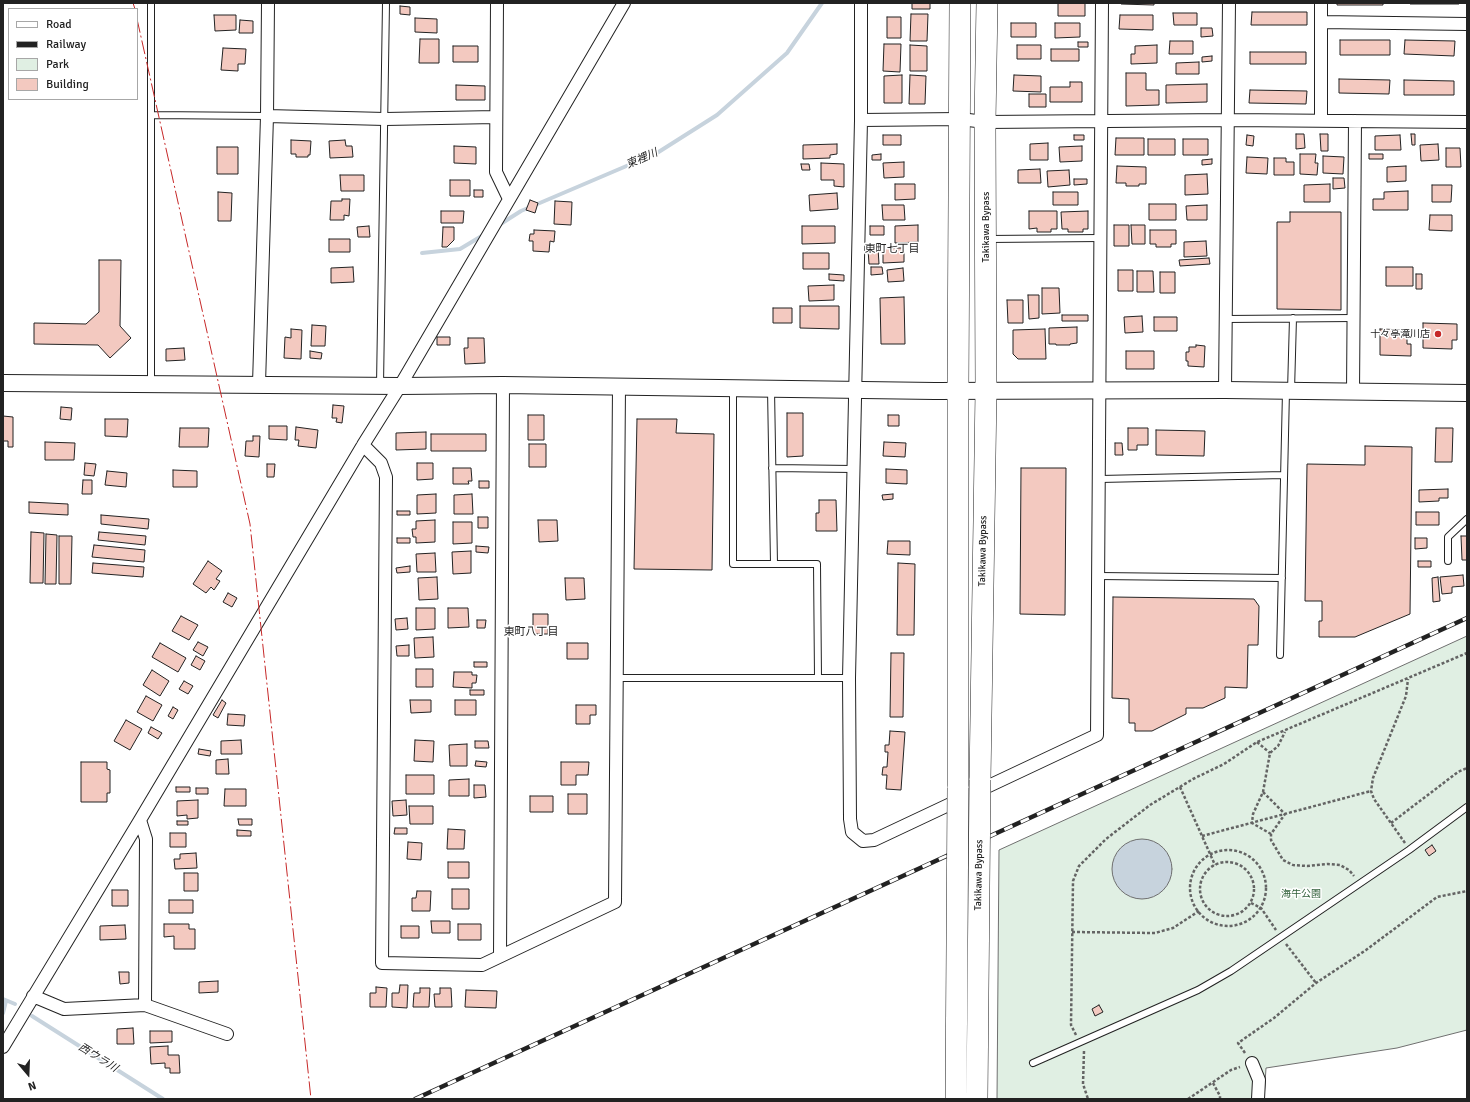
<!DOCTYPE html>
<html>
<head>
<meta charset="utf-8">
<style>
	body { margin:0 }
	#map { position:relative; width:1470px; height:1102px; overflow:hidden; background:#fff; font-family:Signika,sans-serif }
	canvas { display:block }
	.frame { position:absolute; inset:0; border:4px solid #222; pointer-events:none }
	.legend { position:absolute; left:8px; top:8px; width:130px; height:92px; box-sizing:border-box; background:#fff; border:1px solid #a7a7a7; margin:0; padding:5px 7px; list-style:none; font-size:12px; color:#222 }
	.legend li { display:flex; align-items:center; gap:8px; height:20px }
	.legend b { width:20px; border:1px solid #a7a7a7 }
	.north { position:absolute; left:8px; top:1054px; width:40px; height:40px; -webkit-text-stroke:3px #fff; paint-order:stroke; rotate:161deg; font-size:11px; font-weight:700; line-height:16px; text-align:center; color:#222 }
	.north::after { content:''; display:block; margin:auto; width:14px; height:18px; background:#222; clip-path:polygon(50% 0,100% 100%,50% 72%,0 100%) }
</style>
</head>
<body>
<div id="map">
<canvas width="1470" height="1102"></canvas>
<div class="frame"></div>
<ul class="legend">
<li><b style="height:5px;background:#fff"></b>Road</li>
<li><b style="height:5px;background:#222"></b>Railway</li>
<li><b style="height:11px;background:#e0efe3"></b>Park</li>
<li><b style="height:11px;background:#f3c9c0"></b>Building</li>
</ul>
<div class="north">N</div>
</div>
<script>
const context = document.querySelector('canvas').getContext('2d');
context.lineJoin = 'round';
function fill(path, color) {
  context.fillStyle = color;
  context.fill(path, 'evenodd');
}
function poly(rows) {
  const path = new Path2D();
  for (const r of rows) {
    if (r.length === 3) {
      path.moveTo(r[0] + r[2], r[1]);
      path.arc(r[0], r[1], r[2], 0, 2 * Math.PI);
      continue;
    }
    path.moveTo(r[0], r[1]);
    for (let i = 2; i < r.length; i += 2) path.lineTo(r[i], r[i + 1]);
  }
  return path;
}
function stroke(path, color, width, dash) {
  context.strokeStyle = color;
  context.lineWidth = width;
  context.lineCap = dash ? 'butt' : 'round';
  context.setLineDash(dash || []);
  context.stroke(path);
}
function drawText(font, color, halo, rows, align = 'center') {
  context.font = font + ' Signika,"Noto Sans JP",sans-serif';
  context.lineWidth = 3;
  context.setLineDash([]);
  context.textBaseline = 'middle';
  context.strokeStyle = halo;
  context.fillStyle = color;
  for (const [text, x, y, turn = 0] of rows) {
    context.save();
    context.translate(x, y);
    context.rotate((+turn || 0) * Math.PI / 180);
    context.textAlign = isNaN(turn) ? turn : align;
    if (halo) context.strokeText(text, 0, 0);
    context.fillText(text, 0, 0);
    context.restore();
  }
}
const green = poly([
	[1467,636,1467,1030,1397,1048,1266,1068,1264,1099,997,1099,999,850,1467,636]
]);
fill(green, '#e0efe3');
stroke(green, '#6f6f6f', 1);
const water = poly([
	[1142,869,30]
]);
fill(water, '#c7d3dd');
stroke(water, '#6f6f6f', 1);
stroke(poly([
	[499,225,521,211,657,153,717,115,787,53,822,3],
	[422,253,460,249,485,234],
	[3,999,15,1004],
	[3,1013,6,1001],
	[32,1016,163,1099]
]), '#c7d3dd', 4);
const building = poly([
	[912,3,930,3,930,9,912,9,912,3],
	[1058,3,1085,3,1085,16,1058,16,1058,3],
	[1121,3,1154,3,1154,5,1121,4,1121,3],
	[1337,3,1383,3,1383,5,1337,5,1337,3],
	[1410,3,1459,3,1459,4,1410,4,1410,3],
	[400,6,410,7,410,15,400,14,400,6],
	[1252,12,1307,12,1307,25,1251,25,1252,12],
	[1173,13,1197,13,1197,25,1174,25,1173,13],
	[911,14,928,14,927,41,910,41,911,14],
	[214,15,236,15,236,30,215,31,214,15],
	[1120,15,1153,15,1153,30,1119,29,1120,15],
	[887,17,901,17,901,38,887,38,887,17],
	[415,18,437,19,437,33,415,32,415,18],
	[240,20,253,21,253,33,239,33,240,20],
	[1011,23,1036,23,1036,37,1011,37,1011,23],
	[1055,23,1080,23,1080,37,1055,38,1055,23],
	[1201,28,1212,28,1213,36,1201,37,1201,28],
	[420,39,439,39,439,63,419,63,420,39],
	[1340,40,1390,40,1390,55,1340,55,1340,40],
	[1405,40,1455,41,1454,56,1404,54,1405,40],
	[1170,41,1193,41,1193,54,1169,54,1170,41],
	[1078,42,1088,42,1088,47,1078,47,1078,42],
	[884,44,901,44,900,72,883,71,884,44],
	[910,45,927,46,927,71,910,71,910,45],
	[1017,45,1041,45,1041,59,1017,59,1017,45],
	[1157,45,1157,63,1131,64,1131,54,1135,54,1135,46,1157,45],
	[453,46,478,46,478,62,453,62,453,46],
	[223,48,246,49,245,64,238,64,238,71,221,70,223,48],
	[1051,49,1079,49,1079,61,1051,61,1051,49],
	[1250,52,1306,52,1306,64,1250,64,1250,52],
	[1212,56,1212,61,1202,62,1202,57,1212,56],
	[1199,62,1199,74,1176,74,1176,63,1199,62],
	[1126,73,1146,73,1146,90,1159,90,1159,105,1126,106,1126,73],
	[902,75,902,103,884,103,884,76,902,75],
	[910,75,926,76,925,104,909,104,910,75],
	[1014,75,1041,76,1041,92,1013,91,1014,75],
	[1339,79,1390,80,1389,94,1339,93,1339,79],
	[1404,80,1454,81,1454,95,1404,95,1404,80],
	[1070,82,1082,82,1082,102,1050,102,1050,87,1070,87,1070,82],
	[1207,84,1207,102,1166,103,1166,85,1207,84],
	[456,85,485,86,485,100,456,100,456,85],
	[1250,90,1307,91,1306,104,1249,103,1250,90],
	[1029,94,1046,94,1046,107,1029,107,1029,94],
	[1296,134,1304,134,1305,148,1296,149,1296,134],
	[1320,134,1328,134,1328,151,1321,151,1320,134],
	[1411,134,1415,134,1415,145,1412,145,1411,134],
	[883,135,901,135,901,145,883,145,883,135],
	[1074,135,1084,135,1084,140,1074,140,1074,135],
	[1247,135,1254,136,1253,146,1246,145,1247,135],
	[1400,135,1401,150,1375,150,1375,136,1400,135],
	[1116,138,1144,138,1144,155,1115,155,1116,138],
	[1148,139,1175,139,1175,155,1148,155,1148,139],
	[1183,139,1208,139,1208,155,1183,155,1183,139],
	[291,140,311,141,310,155,308,155,308,157,296,157,296,154,291,154,291,140],
	[345,140,346,146,352,146,353,157,330,158,329,141,345,140],
	[1048,143,1048,160,1030,160,1030,144,1048,143],
	[837,144,837,154,830,155,830,158,803,159,803,145,837,144],
	[1438,144,1439,160,1421,161,1420,145,1438,144],
	[454,146,476,147,476,164,454,163,454,146],
	[1082,146,1082,161,1060,162,1059,147,1082,146],
	[217,147,238,147,238,174,217,174,217,147],
	[1446,148,1460,148,1461,167,1446,167,1446,148],
	[881,154,881,160,872,160,872,155,881,154],
	[1300,154,1316,154,1315,163,1318,163,1317,175,1300,174,1300,154],
	[1369,154,1383,154,1383,159,1369,159,1369,154],
	[1323,156,1344,157,1343,174,1323,173,1323,156],
	[1247,157,1268,158,1267,174,1246,173,1247,157],
	[1274,158,1286,158,1286,162,1294,162,1294,175,1274,175,1274,158],
	[1212,159,1212,164,1202,165,1202,160,1212,159],
	[904,162,904,177,884,178,883,163,904,162],
	[821,163,844,164,844,187,834,186,834,180,821,180,821,163],
	[801,164,809,164,810,170,802,170,801,164],
	[1117,166,1146,167,1146,184,1139,184,1139,186,1126,186,1126,183,1116,183,1117,166],
	[1406,166,1406,181,1387,182,1387,167,1406,166],
	[1040,169,1041,183,1018,183,1018,170,1040,169],
	[1069,170,1070,185,1048,187,1047,171,1069,170],
	[1207,174,1208,194,1185,195,1185,175,1207,174],
	[340,175,364,175,364,191,341,191,340,175],
	[1333,178,1344,178,1345,188,1333,189,1333,178],
	[1074,179,1087,179,1087,184,1074,185,1074,179],
	[450,180,470,180,470,196,450,196,450,180],
	[895,184,915,184,915,199,895,200,895,184],
	[1330,184,1330,202,1304,202,1304,185,1330,184],
	[1432,185,1452,185,1451,202,1432,202,1432,185],
	[474,190,483,190,483,197,474,197,474,190],
	[1408,191,1408,210,1373,210,1373,199,1384,199,1384,192,1408,191],
	[218,192,232,193,231,221,218,221,218,192],
	[1053,192,1078,192,1078,205,1053,205,1053,192],
	[837,193,838,209,810,211,809,195,837,193],
	[342,199,350,199,349,216,344,215,344,220,330,220,331,201,342,201,342,199],
	[530,200,538,203,535,213,526,210,530,200],
	[555,201,572,202,571,225,554,224,555,201],
	[1149,204,1176,204,1176,220,1149,220,1149,204],
	[882,205,904,205,905,220,883,220,882,205],
	[1207,205,1207,220,1187,220,1186,206,1207,205],
	[441,211,464,211,463,223,441,223,441,211],
	[1029,211,1057,211,1057,229,1051,229,1051,232,1037,232,1037,228,1029,229,1029,211],
	[1088,211,1088,229,1083,229,1083,232,1068,232,1068,229,1062,229,1061,212,1088,211],
	[1290,212,1341,212,1341,310,1277,309,1277,222,1290,222,1290,212],
	[1430,215,1452,215,1452,231,1429,230,1430,215],
	[918,225,918,242,895,243,895,226,918,225],
	[1114,225,1129,225,1129,246,1114,246,1114,225],
	[1131,225,1145,225,1145,244,1132,244,1131,225],
	[369,226,370,237,358,237,357,227,369,226],
	[802,226,835,226,835,243,802,244,802,226],
	[870,226,884,226,884,235,870,235,870,226],
	[443,227,454,227,454,240,447,247,442,247,443,227],
	[534,230,555,231,554,242,550,241,549,252,533,251,533,241,529,241,530,234,534,234,534,230],
	[1150,230,1176,230,1176,244,1171,244,1171,247,1156,247,1156,244,1150,244,1150,230],
	[329,239,350,239,350,252,329,252,329,239],
	[1206,241,1207,256,1184,257,1184,242,1206,241],
	[878,248,879,264,869,264,868,249,878,248],
	[883,248,904,248,904,262,883,263,883,248],
	[803,253,829,253,829,269,803,269,803,253],
	[1209,258,1210,264,1180,266,1179,260,1209,258],
	[99,260,121,260,120,326,131,338,110,358,98,345,34,344,34,323,86,324,99,312,99,260],
	[353,267,354,282,331,283,331,268,353,267],
	[871,267,882,267,883,274,871,275,871,267],
	[1386,267,1413,267,1413,286,1386,286,1386,267],
	[903,268,904,281,888,282,887,270,903,268],
	[1118,270,1133,270,1133,291,1118,291,1118,270],
	[1137,271,1153,271,1154,292,1137,292,1137,271],
	[1160,272,1175,272,1175,293,1160,293,1160,272],
	[829,274,844,275,844,281,829,280,829,274],
	[1416,274,1422,274,1422,289,1416,289,1416,274],
	[834,285,834,300,809,301,808,286,834,285],
	[1042,288,1059,288,1060,313,1042,314,1042,288],
	[1028,295,1039,295,1039,318,1029,319,1028,295],
	[904,297,905,344,881,344,880,298,904,297],
	[1007,300,1023,300,1023,323,1008,323,1007,300],
	[800,306,839,306,839,329,800,328,800,306],
	[773,308,792,308,792,323,773,323,773,308],
	[1062,315,1088,315,1088,321,1062,321,1062,315],
	[1142,316,1143,332,1125,333,1124,317,1142,316],
	[1154,317,1177,317,1177,331,1154,331,1154,317],
	[1423,323,1457,324,1457,340,1452,340,1452,349,1423,348,1423,323],
	[312,325,326,326,325,346,311,346,312,325],
	[1077,327,1077,343,1070,344,1070,345,1056,345,1056,344,1049,344,1049,328,1077,327],
	[291,329,302,330,301,359,284,358,285,337,291,338,291,329],
	[1045,329,1046,359,1018,359,1013,354,1013,330,1045,329],
	[1380,329,1407,330,1407,344,1411,344,1411,356,1380,355,1380,329],
	[437,337,450,337,450,345,437,345,437,337],
	[468,338,484,338,485,363,465,364,464,348,468,348,468,338],
	[1196,345,1205,346,1204,367,1188,366,1188,361,1186,361,1186,352,1189,352,1189,347,1196,347,1196,345],
	[184,348,185,360,166,361,166,349,184,348],
	[310,351,322,353,321,359,310,358,310,351],
	[1126,351,1154,351,1154,369,1126,369,1126,351],
	[333,405,344,406,342,423,336,422,337,418,332,418,333,405],
	[61,407,72,408,71,420,60,419,61,407],
	[787,413,803,413,803,456,787,457,787,413],
	[528,415,544,415,544,440,528,440,528,415],
	[888,415,899,415,899,426,888,426,888,415],
	[3,416,13,417,13,447,8,447,8,441,3,441,3,416],
	[105,419,128,419,127,437,105,436,105,419],
	[637,419,677,419,676,433,714,434,712,570,634,569,637,419],
	[269,426,287,426,287,440,269,439,269,426],
	[296,427,318,430,316,448,298,446,299,440,295,440,296,427],
	[180,428,209,428,208,447,179,447,180,428],
	[1128,428,1148,428,1148,445,1137,445,1137,450,1128,450,1128,428],
	[1436,428,1453,428,1452,462,1435,462,1436,428],
	[1156,430,1205,431,1204,456,1156,455,1156,430],
	[426,432,426,449,396,450,396,433,426,432],
	[431,434,486,434,486,451,431,451,431,434],
	[253,436,260,436,259,457,245,456,246,441,253,441,253,436],
	[45,442,75,443,74,460,45,460,45,442],
	[884,442,906,443,905,457,883,456,884,442],
	[1115,443,1122,443,1123,455,1115,455,1115,443],
	[529,444,546,444,546,467,529,467,529,444],
	[1365,446,1412,447,1410,614,1355,637,1319,637,1319,621,1322,621,1322,601,1305,601,1307,464,1365,465,1365,446],
	[85,463,96,464,94,476,84,475,85,463],
	[417,463,433,463,433,479,417,480,417,463],
	[267,464,275,464,274,477,267,477,267,464],
	[453,468,471,468,472,481,468,481,469,484,453,484,453,468],
	[1021,468,1066,468,1065,615,1020,614,1021,468],
	[886,469,907,470,907,484,886,483,886,469],
	[173,470,197,471,197,487,173,487,173,470],
	[107,471,127,473,126,487,105,485,107,471],
	[83,480,92,480,92,494,82,494,83,480],
	[479,481,489,481,489,488,479,488,479,481],
	[1448,489,1448,498,1439,498,1439,501,1419,502,1419,490,1448,489],
	[436,494,436,513,417,514,417,495,436,494],
	[472,494,473,514,454,514,454,495,472,494],
	[893,494,893,499,883,500,882,495,893,494],
	[819,500,836,500,837,531,816,531,816,513,819,513,819,500],
	[29,502,68,504,68,515,29,513,29,502],
	[397,511,410,511,410,515,397,515,397,511],
	[1416,512,1439,512,1439,525,1416,525,1416,512],
	[101,515,149,519,148,529,101,524,101,515],
	[478,517,488,517,488,528,478,528,478,517],
	[435,520,435,542,416,543,416,537,413,537,412,529,416,529,416,521,435,520],
	[538,520,557,520,558,541,539,542,538,520],
	[453,522,472,522,472,543,453,544,453,522],
	[31,532,44,533,43,583,30,583,31,532],
	[99,532,146,536,145,545,98,540,99,532],
	[46,534,57,535,56,584,45,584,46,534],
	[59,536,72,536,71,584,59,584,59,536],
	[1461,536,1467,536,1467,560,1462,560,1461,536],
	[397,538,410,538,410,543,397,543,397,538],
	[1415,538,1427,538,1427,548,1415,549,1415,538],
	[888,541,910,541,910,555,887,554,888,541],
	[94,545,145,550,144,562,92,557,94,545],
	[476,546,489,547,488,553,476,552,476,546],
	[471,551,471,573,453,574,452,552,471,551],
	[435,553,436,572,417,572,416,554,435,553],
	[208,561,222,571,216,579,220,581,214,590,211,587,206,593,193,584,208,561],
	[1418,561,1431,561,1431,567,1418,567,1418,561],
	[93,563,144,567,143,577,92,573,93,563],
	[898,563,915,564,914,635,897,635,898,563],
	[410,566,410,572,397,573,396,568,410,566],
	[1463,575,1464,586,1452,587,1452,593,1442,594,1440,577,1463,575],
	[437,577,438,599,419,600,418,578,437,577],
	[1438,577,1440,601,1433,602,1432,578,1438,577],
	[565,578,584,578,585,599,566,600,565,578],
	[228,593,237,598,232,607,223,602,228,593],
	[1113,597,1254,599,1259,606,1258,645,1248,645,1247,688,1225,687,1225,698,1203,708,1186,708,1186,714,1152,731,1135,731,1135,723,1129,723,1129,699,1112,698,1113,597],
	[416,608,435,608,435,629,416,630,416,608],
	[448,608,468,608,469,627,448,628,448,608],
	[533,614,548,614,548,634,533,634,533,614],
	[181,616,198,625,189,640,172,631,181,616],
	[407,618,408,629,396,630,395,619,407,618],
	[477,620,486,620,485,628,477,628,477,620],
	[433,637,434,657,415,658,414,638,433,637],
	[198,642,208,647,203,656,193,650,198,642],
	[160,643,186,658,178,672,152,657,160,643],
	[567,643,588,643,588,659,567,659,567,643],
	[409,645,409,656,397,656,396,646,409,645],
	[891,653,904,653,903,717,890,717,891,653],
	[196,656,205,661,200,670,191,665,196,656],
	[474,662,487,662,487,667,474,667,474,662],
	[416,669,433,669,433,687,416,687,416,669],
	[152,670,169,681,160,696,143,685,152,670],
	[454,672,472,672,472,675,477,675,476,683,472,683,472,688,453,687,454,672],
	[184,681,193,686,188,694,179,689,184,681],
	[470,690,484,690,484,695,470,695,470,690],
	[146,696,162,705,153,721,137,712,146,696],
	[222,700,226,703,218,718,213,715,222,700],
	[410,700,431,700,431,712,411,713,410,700],
	[455,700,476,700,476,715,455,715,455,700],
	[576,705,596,705,596,715,590,715,590,724,576,724,576,705],
	[173,707,178,710,173,719,168,716,173,707],
	[228,714,245,715,244,726,227,725,228,714],
	[126,720,142,729,130,750,114,741,126,720],
	[151,727,162,733,158,739,148,733,151,727],
	[890,731,905,732,901,790,886,789,887,775,882,775,883,767,887,767,888,752,885,752,885,745,889,745,890,731],
	[241,740,242,754,221,754,221,741,241,740],
	[415,740,434,741,433,762,414,761,415,740],
	[475,741,488,741,489,748,475,748,475,741],
	[467,744,467,766,450,766,449,745,467,744],
	[199,749,211,751,210,756,198,754,199,749],
	[228,759,229,774,216,774,216,760,228,759],
	[476,761,487,762,486,767,475,766,476,761],
	[81,762,107,762,107,769,110,770,110,793,107,793,107,802,81,802,81,762],
	[561,762,589,762,588,775,576,775,576,785,561,785,561,762],
	[406,775,434,775,434,794,406,794,406,775],
	[469,779,469,796,449,796,449,780,469,779],
	[474,785,485,785,486,797,474,798,474,785],
	[176,787,190,787,190,792,176,792,176,787],
	[196,788,208,788,208,794,196,794,196,788],
	[225,789,246,789,246,806,224,806,225,789],
	[568,794,587,794,587,814,568,814,568,794],
	[530,796,553,796,553,812,530,812,530,796],
	[198,800,198,818,187,819,187,815,177,816,177,801,198,800],
	[406,800,407,815,393,816,392,801,406,800],
	[409,806,433,806,433,824,410,824,409,806],
	[238,819,252,819,252,825,239,825,238,819],
	[177,821,188,821,188,825,177,825,177,821],
	[395,828,407,828,407,834,394,834,395,828],
	[448,829,465,830,464,849,447,849,448,829],
	[237,830,251,831,251,836,237,836,237,830],
	[170,833,186,833,186,847,170,847,170,833],
	[408,842,422,843,421,860,407,859,408,842],
	[1432,845,1436,851,1429,856,1425,850,1432,845],
	[196,853,197,868,175,869,174,859,180,859,180,854,196,853],
	[448,862,469,862,469,878,448,878,448,862],
	[184,873,198,873,198,891,184,891,184,873],
	[452,889,469,889,469,909,452,909,452,889],
	[112,890,128,890,128,906,112,906,112,890],
	[417,891,431,891,430,911,412,911,412,898,416,898,417,891],
	[169,900,193,900,193,913,169,913,169,900],
	[431,921,450,921,450,933,432,933,431,921],
	[164,924,189,924,189,929,195,929,195,949,174,949,174,936,164,937,164,924],
	[458,924,481,924,481,940,458,940,458,924],
	[125,925,126,939,100,940,100,926,125,925],
	[401,926,419,926,419,938,401,938,401,926],
	[119,972,129,972,129,983,120,984,119,972],
	[218,981,218,992,199,993,199,982,218,981],
	[400,985,408,985,407,1008,392,1007,392,993,399,993,400,985],
	[376,987,387,988,386,1007,370,1007,370,993,376,993,376,987],
	[420,988,430,988,429,1007,413,1007,414,993,420,993,420,988],
	[440,988,451,988,452,1007,435,1007,434,994,440,994,440,988],
	[466,990,497,991,496,1008,465,1007,466,990],
	[1099,1005,1103,1012,1095,1016,1092,1009,1099,1005],
	[133,1028,134,1044,117,1044,117,1029,133,1028],
	[150,1031,172,1031,172,1042,150,1043,150,1031],
	[168,1046,168,1055,179,1055,180,1073,170,1073,170,1068,165,1068,165,1063,151,1064,150,1047,168,1046]
]);
fill(building, '#f3c9c0');
stroke(building, '#222', 1);
const service = poly([
	[151,115,267,116],
	[988,239,1101,238],
	[1226,319,1354,318],
	[151,384,151,3],
	[380,385,386,3],
	[733,388,733,564,817,564,818,678],
	[771,389,774,564],
	[1291,391,1293,318],
	[772,468,853,469],
	[1100,479,1284,475],
	[1448,561,1448,537,1467,519],
	[1099,576,1282,578],
	[1280,655,1286,391],
	[617,678,849,678],
	[1033,1063,1198,990,1231,971,1409,850,1467,807]
]);
const minor = poly([
	[497,3,496,172,509,199],
	[861,3,861,120,849,678,850,819,852,832,863,841,874,840,1097,735,1102,3],
	[1321,22,1467,24],
	[267,116,385,119,496,117],
	[861,120,960,119,985,122,1229,120,1467,122],
	[1321,121,1321,3],
	[259,384,267,116,268,3],
	[1225,390,1229,3],
	[1353,392,1355,121],
	[363,445,381,463,386,477,382,963,482,965,615,902,619,387],
	[140,820,146,839,145,1005],
	[500,956,503,385],
	[33,996,64,1009,145,1005,227,1034],
	[3,1047,140,820,363,445,400,386,624,3],
	[1252,1063,1259,1080,1258,1099]
]);
const tertiary = poly([
	[3,383,400,386,503,385,935,391,1225,390,1467,393]
]);
const trunk = poly([
	[980,780,986,391,985,122,987,3],
	[958,788,958,391,960,3]
]);
stroke(service, '#222', 8);
stroke(minor, '#222', 14);
stroke(tertiary, '#222', 18);
stroke(trunk, '#222', 22);
stroke(poly([
	[1257,742,1270,753],
	[1180,787,1215,865],
	[1263,792,1285,814,1271,834,1271,840,1283,860,1293,865,1307,866,1328,864,1340,865,1349,870,1354,876],
	[1391,823,1458,772,1467,768],
	[1271,834,1252,823,1253,814,1263,792,1270,753,1278,746,1285,732],
	[1202,836,1371,791],
	[1405,843,1374,799,1371,791,1373,778,1406,696,1408,679],
	[1228,888,38],
	[1227,889,27],
	[1251,903,1261,908,1276,930],
	[1072,932,1155,933,1173,928,1199,911],
	[1286,944,1316,983],
	[1076,1035,1071,1025,1073,881,1079,866,1106,839,1150,805,1193,779,1224,764,1257,742,1467,653],
	[1084,1051,1083,1084,1088,1099],
	[1245,1053,1238,1043,1274,1018,1316,983,1366,950,1437,897,1467,891],
	[1213,1083,1220,1096,1220,1099],
	[1188,1099,1231,1070,1240,1067]
]), '#646464', 2.5, [3, 2]);
stroke(service, '#fff', 6);
stroke(minor, '#fff', 12);
stroke(tertiary, '#fff', 16);
stroke(trunk, '#fff', 21);
const rail = poly([
	[415,1099,1467,618]
]);
stroke(rail, '#222', 4.5);
stroke(rail, '#fff', 3, [9]);
const trunkBridge = poly([
	[956,1099,958,788],
	[977,1099,980,780]
]);
stroke(trunkBridge, '#222', 22, []);
stroke(trunkBridge, '#fff', 21);
stroke(poly([
	[133,3,135,9],
	[137,19,250,524,311,1099]
]), '#c62828', 1, [14, 3, 2, 3]);
for (const [x, y, r, color] of [
	[1438,334,4,"#c62828"]
]) {
  const dot = new Path2D();
  dot.arc(x, y, r, 0, 2 * Math.PI);
  context.fillStyle = color;
  context.fill(dot);
  stroke(dot, '#fff', 1.5);
}
drawText('10px', '#222', '#fff', [
	["Takikawa Bypass",986,227,-90],
	["Takikawa Bypass",983,551,-89],
	["Takikawa Bypass",979,875,-89]
]);
drawText('10px', '#222', '#fff', [
	["十々亭滝川店",1430,334]
], 'right');
drawText('10px', '#2f5e38', '#fff', [
	["海牛公園",1301,894]
]);
drawText('italic 11px', '#222', '#fff', [
	["東裡川",642,159,-24],
	["西ウラ川",98,1058,32]
]);
drawText('11px', '#222', '#fff', [
	["東町七丁目",892,249],
	["東町八丁目",531,632]
]);
</script>
</body>
</html>
